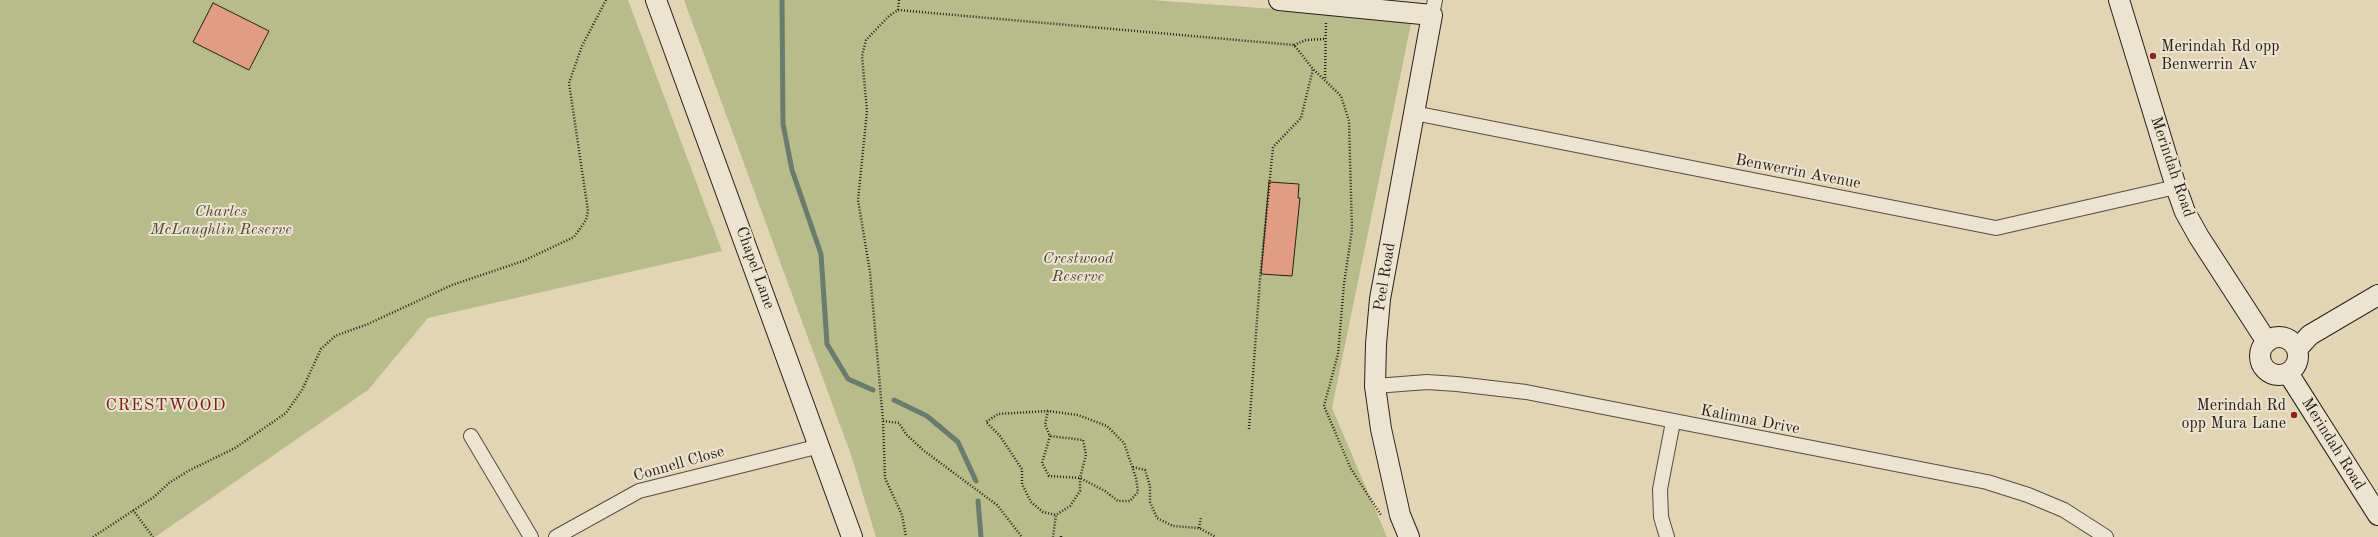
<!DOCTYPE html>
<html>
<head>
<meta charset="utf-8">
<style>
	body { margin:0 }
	canvas { display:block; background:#e1d5b6 }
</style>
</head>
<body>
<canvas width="2378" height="537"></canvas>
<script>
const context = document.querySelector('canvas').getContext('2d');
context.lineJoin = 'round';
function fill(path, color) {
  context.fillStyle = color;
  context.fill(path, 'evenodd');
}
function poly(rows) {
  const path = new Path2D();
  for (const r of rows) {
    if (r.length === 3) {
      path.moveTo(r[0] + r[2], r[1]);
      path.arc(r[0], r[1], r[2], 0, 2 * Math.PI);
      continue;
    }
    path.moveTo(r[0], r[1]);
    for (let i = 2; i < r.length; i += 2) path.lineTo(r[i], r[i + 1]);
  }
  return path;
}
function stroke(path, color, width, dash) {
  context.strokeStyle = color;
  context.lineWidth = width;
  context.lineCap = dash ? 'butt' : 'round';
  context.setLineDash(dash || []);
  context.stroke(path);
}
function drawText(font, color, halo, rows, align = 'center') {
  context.font = font + ' "Old Standard TT",serif';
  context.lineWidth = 4;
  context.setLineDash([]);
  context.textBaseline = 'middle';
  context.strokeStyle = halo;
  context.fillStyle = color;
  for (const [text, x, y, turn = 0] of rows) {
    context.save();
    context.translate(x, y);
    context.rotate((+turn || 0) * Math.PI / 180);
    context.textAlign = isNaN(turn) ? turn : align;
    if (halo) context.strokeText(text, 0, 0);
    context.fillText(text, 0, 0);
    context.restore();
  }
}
fill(poly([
	[0,0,628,0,722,251,428,318,368,390,155,537,0,537],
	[684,0,1151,0,1412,19,1332,408,1387,537,876,537,851,455]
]), '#b8bc8a');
stroke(poly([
	[782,0,783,124,792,170,821,254,827,344,848,379,873,390],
	[894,400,927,416,958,442,976,481],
	[978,501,981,537]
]), '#6a7c6e', 5);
const building = poly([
	[213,3,269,31,249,70,193,42,213,3],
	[1269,182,1299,184,1298,198,1300,198,1292,276,1261,274,1269,182]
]);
fill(building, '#e09d84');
stroke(building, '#292117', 1);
const street = poly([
	[1432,15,1435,0],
	[1414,113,1996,228,2176,187],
	[1375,386,1427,382,1457,384,1526,392,1987,482,2028,495,2064,510,2106,537],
	[471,436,531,537],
	[556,537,639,491,820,446],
	[1667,537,1661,517,1660,489,1673,422]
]);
const secondary = poly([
	[656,0,852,537],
	[1279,0,1432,15,1380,299,1376,344,1375,386,1381,429,1400,515,1409,537],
	[2119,0,2176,187,2185,212,2199,237,2267,342],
	[2279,356,19],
	[2297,349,2310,335,2378,295],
	[2288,373,2378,515]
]);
stroke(street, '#574e3f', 16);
stroke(secondary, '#292117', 22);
stroke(poly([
	[899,0,898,10,889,16,866,40,862,56,867,111,858,200,870,272,883,421,885,478,902,515,906,537],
	[898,10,1294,45,1313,69,1341,96,1349,121,1352,230,1344,284,1338,354,1324,406,1351,469,1381,515],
	[1294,45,1306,40,1325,39],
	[1325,78,1326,21],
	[1048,411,1045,425,1050,436,1083,440,1086,455,1080,478,1080,491,1070,506,1056,515,1053,537],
	[883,421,899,423,906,434,923,450,997,505,1022,537],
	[1249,429,1260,279,1273,147,1301,118,1313,69],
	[1050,436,1042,463,1049,476,1080,478,1105,491,1118,501,1130,501,1138,492,1136,478,1124,443,1107,426,1078,415,1048,411,998,414,986,422,1000,436,1022,469,1022,484,1031,502,1043,512,1056,515],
	[1133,467,1145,470,1150,486,1150,502,1157,518,1173,526,1199,528,1216,537],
	[133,510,153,537],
	[1199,528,1201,517],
	[1061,536,1061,537],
	[93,537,154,497,169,483,188,471,235,448,286,413,302,390,321,349,335,336,368,324,452,285,523,261,574,237,586,220,588,211,569,83,582,46,606,0]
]), '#292117', 2.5, [1, 2]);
stroke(street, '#ece4d0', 14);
stroke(secondary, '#ece4d0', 20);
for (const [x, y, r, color] of [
	[2153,56,4,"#8f2418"],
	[2294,415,4,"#8f2418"]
]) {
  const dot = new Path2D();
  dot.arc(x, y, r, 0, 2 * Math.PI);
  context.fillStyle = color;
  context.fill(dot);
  stroke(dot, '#ece4d0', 1.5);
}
drawText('16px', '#292117', '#ece4d0', [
	["Merindah Rd opp",2161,47],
	["Benwerrin Av",2161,65],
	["Merindah Rd",2286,406,"right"],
	["opp Mura Lane",2286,424,"right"]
], 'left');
drawText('16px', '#292117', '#ece4d0', [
	["Merindah Road",2172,167,71],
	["Benwerrin Avenue",1798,172,11],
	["Chapel Lane",755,268,70],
	["Peel Road",1385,277,-81],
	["Kalimna Drive",1750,420,11],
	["Merindah Road",2333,444,58],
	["Connell Close",679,464,-16]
]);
drawText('italic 16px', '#4d4834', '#ece4d0', [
	["Charles",221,212],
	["McLaughlin Reserve",221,230],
	["Crestwood",1078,259],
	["Reserve",1078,277]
]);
context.letterSpacing = '1px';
drawText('17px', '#7a1f14', '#ece4d0', [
	["CRESTWOOD",166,406]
]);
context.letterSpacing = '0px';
</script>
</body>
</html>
